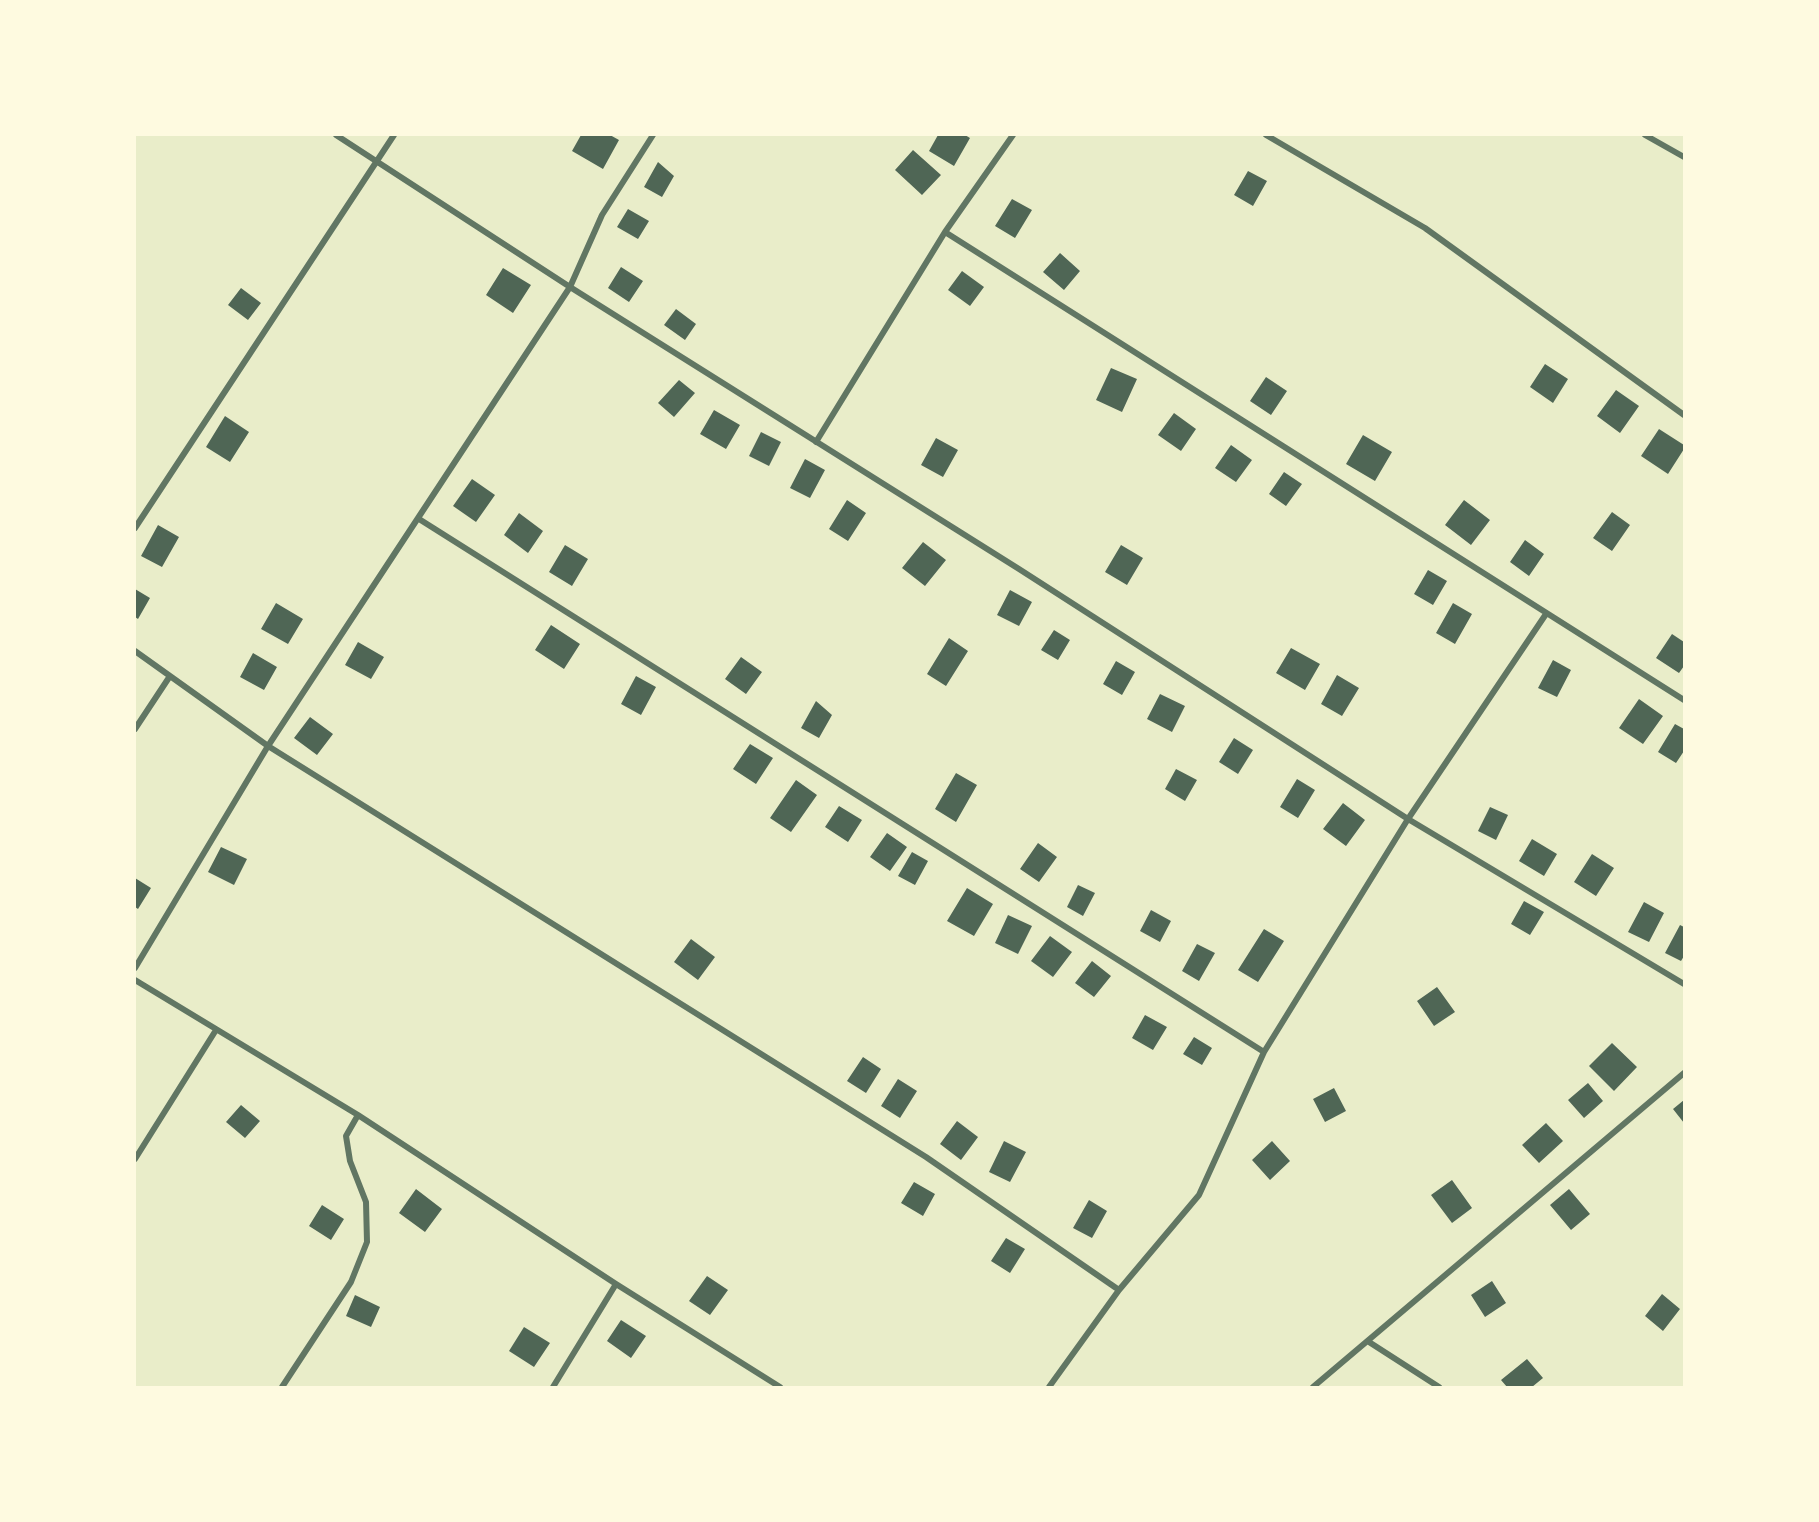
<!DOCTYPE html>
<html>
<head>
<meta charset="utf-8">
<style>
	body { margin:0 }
	#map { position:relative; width:1819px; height:1522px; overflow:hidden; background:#e9edc9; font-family:"PT Sans",sans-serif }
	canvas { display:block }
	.frame { position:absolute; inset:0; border:136px solid #fefae0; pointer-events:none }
</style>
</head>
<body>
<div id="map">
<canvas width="1819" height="1522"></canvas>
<div class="frame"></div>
</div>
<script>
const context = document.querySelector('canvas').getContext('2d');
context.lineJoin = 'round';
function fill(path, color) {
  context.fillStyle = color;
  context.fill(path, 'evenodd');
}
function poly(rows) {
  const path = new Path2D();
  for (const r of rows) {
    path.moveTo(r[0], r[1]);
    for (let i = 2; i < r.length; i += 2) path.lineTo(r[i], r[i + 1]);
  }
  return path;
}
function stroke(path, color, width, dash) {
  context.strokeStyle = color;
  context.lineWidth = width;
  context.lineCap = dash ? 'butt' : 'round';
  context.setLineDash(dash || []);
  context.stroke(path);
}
fill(poly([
	[581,135,610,135,619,140,603,169,572,151],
	[938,135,965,135,970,138,954,166,929,151],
	[913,150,941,175,922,195,895,170],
	[658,162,674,176,662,197,644,187],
	[1248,171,1267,181,1253,206,1234,195],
	[1012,199,1032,210,1015,238,995,226],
	[628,209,649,221,638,239,617,227],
	[1060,253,1080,271,1064,290,1043,272],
	[621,267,643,281,629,302,608,288],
	[503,268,531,285,513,313,486,295],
	[962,271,984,287,970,306,948,290],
	[241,288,261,303,248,320,228,305],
	[676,309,696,324,685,340,664,325],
	[1545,364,1568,379,1553,403,1530,387],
	[1111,368,1137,379,1122,412,1096,400],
	[1266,377,1287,391,1271,415,1250,401],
	[679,380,695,393,674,417,658,403],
	[1616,390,1639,406,1620,433,1597,416],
	[714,410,740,425,726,449,700,434],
	[1174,413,1196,429,1181,451,1158,435],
	[225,416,249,432,230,462,206,447],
	[1659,429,1684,445,1684,449,1668,474,1641,456],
	[761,432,781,442,769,466,749,456],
	[1363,435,1392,452,1375,481,1346,464],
	[936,438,958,450,943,477,921,465],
	[1231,445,1252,460,1236,482,1215,468],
	[805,459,825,470,810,498,790,488],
	[1284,472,1302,484,1286,506,1269,494],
	[472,479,495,495,476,522,453,506],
	[847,500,866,513,848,541,829,529],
	[1464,500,1490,520,1471,545,1445,525],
	[1612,512,1630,525,1612,551,1593,538],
	[519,513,543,531,528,553,504,535],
	[158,525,179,537,162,567,141,556],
	[1525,540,1544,554,1529,576,1510,562],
	[923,542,946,560,925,586,902,568],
	[565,545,588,559,572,586,549,572],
	[1121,545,1143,558,1127,585,1105,572],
	[1428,570,1447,581,1433,605,1414,594],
	[135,589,150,598,138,619,135,617],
	[1010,590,1032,602,1019,626,997,615],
	[276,603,303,619,288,644,261,629],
	[1453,603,1472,614,1455,644,1436,633],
	[551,625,580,644,564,669,535,650],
	[1054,630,1070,640,1058,660,1041,650],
	[1672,634,1684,642,1684,666,1679,673,1656,658],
	[949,638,968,651,946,686,927,674],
	[358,642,384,657,371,679,345,665],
	[1291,648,1320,664,1305,690,1276,673],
	[253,653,277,667,264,690,240,677],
	[741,657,762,672,746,694,725,679],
	[1553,660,1571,670,1557,697,1538,688],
	[1116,661,1135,672,1122,695,1103,684],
	[1337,675,1359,688,1342,716,1321,704],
	[636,676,656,687,641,715,621,704],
	[1160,694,1185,706,1172,732,1147,719],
	[1639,699,1663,716,1643,744,1619,728],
	[816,701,832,715,819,738,801,728],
	[310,717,333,734,317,755,294,738],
	[1675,724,1684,729,1684,751,1676,763,1658,752],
	[1234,738,1253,750,1238,774,1219,762],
	[750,744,773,758,756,784,733,769],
	[1176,769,1197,780,1185,801,1165,789],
	[956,773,977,785,956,822,935,809],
	[1297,779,1315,790,1298,818,1280,807],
	[796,780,817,795,791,832,770,818],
	[1343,803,1365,820,1346,846,1323,829],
	[839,806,862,820,848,842,825,827],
	[1490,807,1508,815,1496,840,1478,831],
	[887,833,907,847,890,871,870,857],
	[1532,839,1557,854,1544,876,1519,861],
	[1038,843,1057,857,1039,882,1020,869],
	[221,847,247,859,234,885,208,872],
	[912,852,928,861,915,885,898,876],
	[1592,854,1614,868,1596,896,1574,882],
	[135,878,151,888,138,909,135,907],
	[1078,885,1095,893,1083,916,1067,907],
	[967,888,993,904,974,936,947,921],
	[1524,901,1544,912,1530,935,1511,924],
	[1644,902,1664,913,1649,942,1628,932],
	[1151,910,1171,921,1160,942,1140,931],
	[1008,915,1032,926,1018,954,995,943],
	[1680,925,1684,927,1684,956,1681,961,1665,953],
	[1264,929,1284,941,1258,982,1238,970],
	[1050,936,1072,952,1053,977,1031,961],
	[691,939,715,957,698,980,674,962],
	[1197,944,1215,953,1199,981,1182,971],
	[1092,961,1111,976,1094,997,1075,983],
	[1437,987,1455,1012,1434,1026,1417,1001],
	[1145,1015,1167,1027,1153,1050,1132,1038],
	[1194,1037,1212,1048,1202,1065,1183,1054],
	[1612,1043,1637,1067,1614,1091,1589,1066],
	[863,1057,881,1069,866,1093,847,1081],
	[898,1079,917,1091,900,1118,881,1106],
	[1588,1083,1603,1101,1584,1118,1568,1100],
	[1334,1088,1346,1111,1325,1122,1313,1099],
	[1684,1100,1684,1123,1673,1109],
	[241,1105,260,1121,245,1138,226,1122],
	[957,1121,978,1137,961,1160,940,1144],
	[1546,1123,1563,1141,1539,1163,1522,1145],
	[1004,1141,1026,1152,1010,1182,989,1172],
	[1272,1141,1290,1161,1270,1180,1252,1160],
	[1452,1180,1472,1208,1452,1223,1431,1195],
	[914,1182,935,1194,923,1216,901,1203],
	[416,1189,442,1209,425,1232,399,1213],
	[1569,1189,1590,1214,1571,1230,1550,1205],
	[1089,1200,1107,1211,1092,1238,1073,1228],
	[322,1205,344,1219,331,1240,309,1226],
	[1006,1238,1025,1249,1010,1273,991,1261],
	[707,1276,728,1290,710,1315,689,1301],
	[1492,1281,1506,1303,1485,1317,1471,1295],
	[1662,1294,1680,1309,1663,1331,1645,1316],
	[355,1295,380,1307,371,1327,346,1316],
	[621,1320,646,1336,631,1358,607,1341],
	[524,1327,550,1343,534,1367,509,1351],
	[1527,1359,1543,1378,1532,1387,1507,1387,1501,1380]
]), '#4f6655');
stroke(poly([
	[336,135,570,287,1019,569,1408,819,1684,984],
	[1266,135,1425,228,1684,415],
	[1645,135,1684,157],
	[945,232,1684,700],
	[816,442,945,232,1013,135],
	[419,519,1264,1052],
	[135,528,394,135],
	[135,651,268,746,926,1157,1119,1290],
	[135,729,170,676],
	[135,968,268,746,570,287,602,215,653,135],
	[135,980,358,1115,616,1284,780,1387],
	[135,1159,216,1030],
	[1369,1342,1439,1387],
	[282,1387,351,1282,367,1242,366,1202,350,1161,346,1136,358,1115],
	[553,1387,616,1284],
	[1049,1387,1119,1290,1199,1195,1264,1052,1408,819,1546,614],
	[1313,1387,1684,1073]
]), '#617663', 6);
</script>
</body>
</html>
